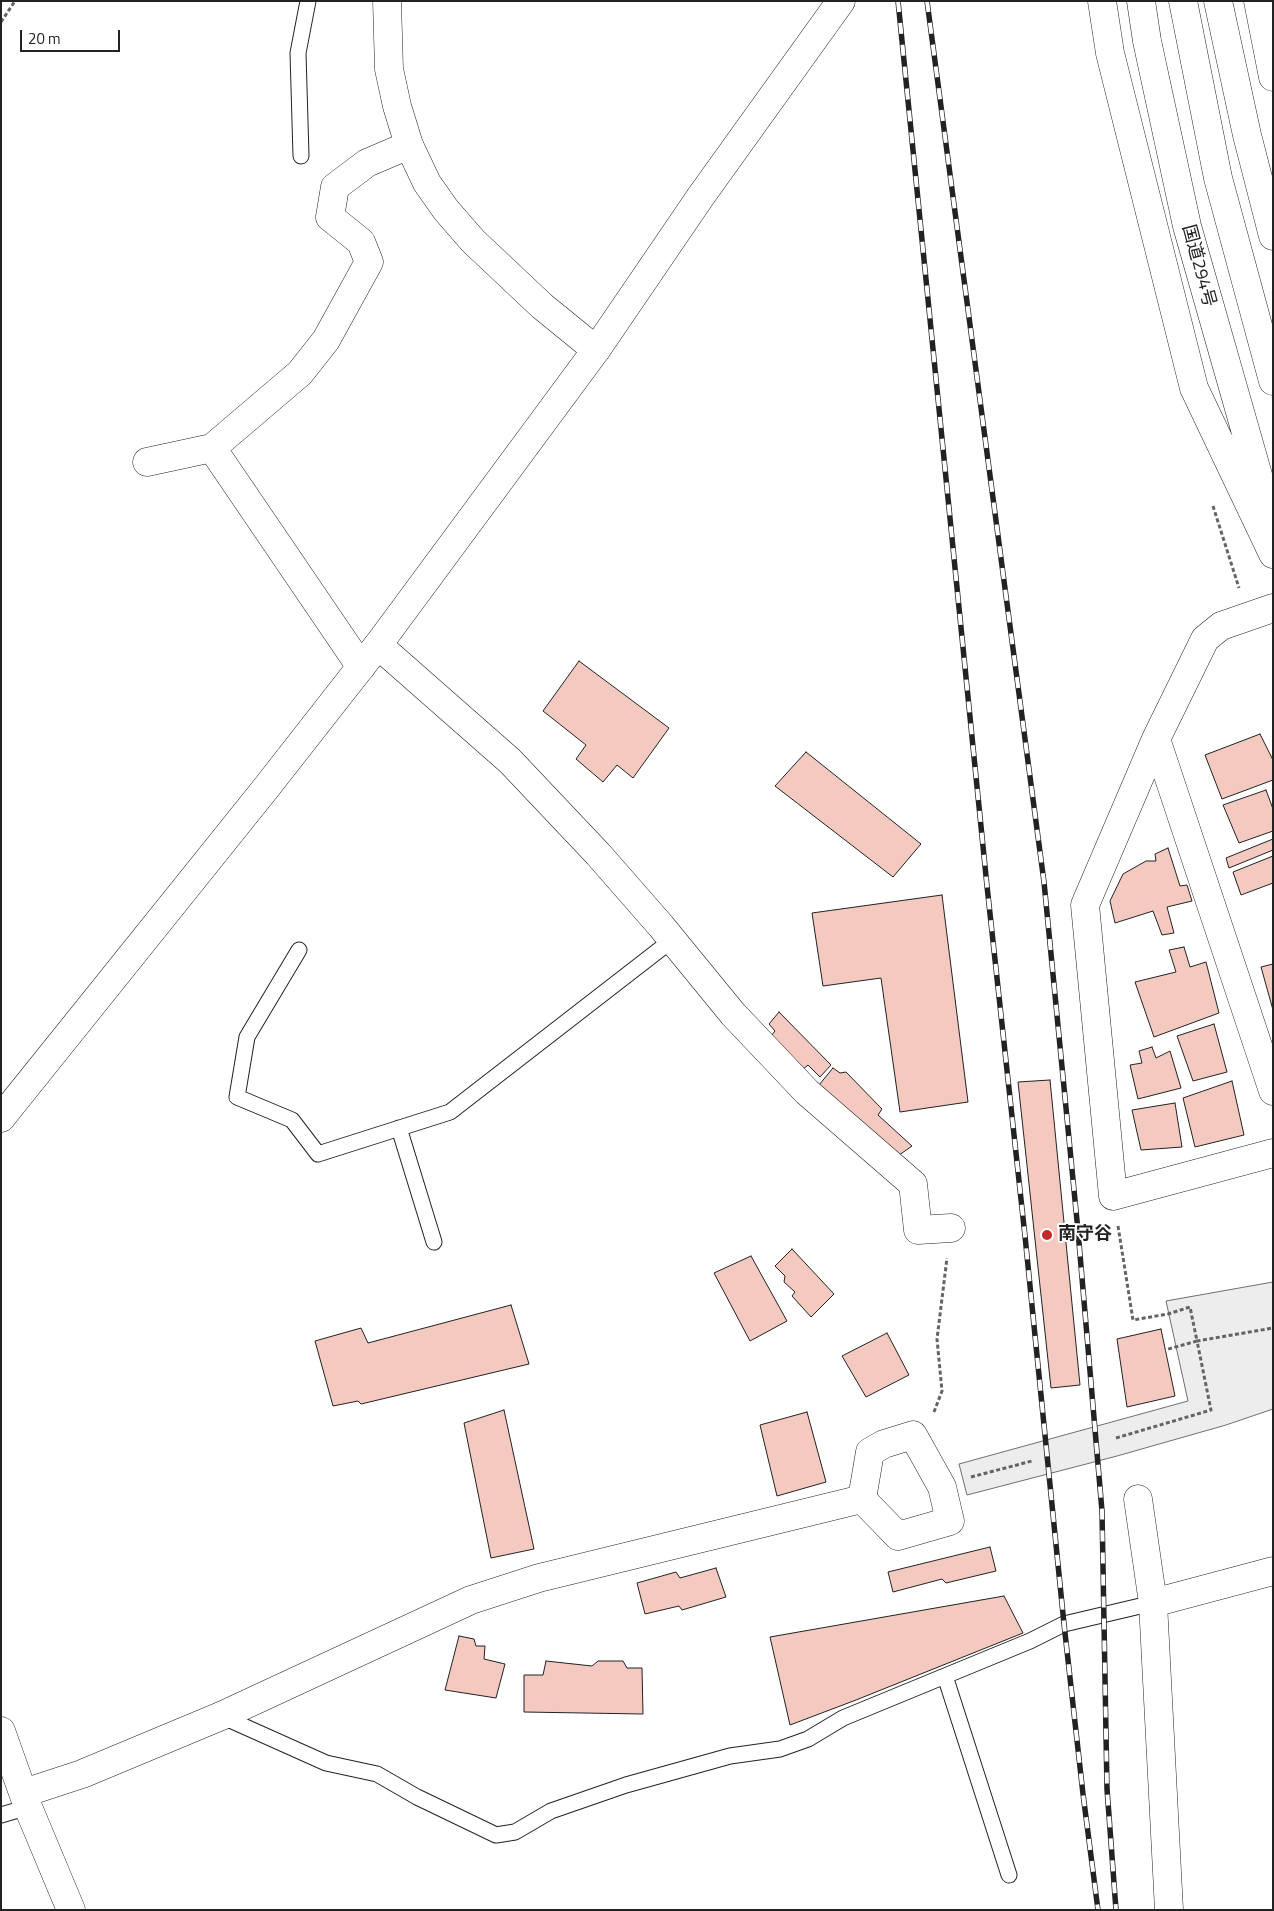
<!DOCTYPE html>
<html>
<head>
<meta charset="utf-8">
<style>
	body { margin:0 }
	#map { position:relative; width:1274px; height:1911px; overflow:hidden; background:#fff; font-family:"Titillium Web",sans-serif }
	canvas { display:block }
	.frame { position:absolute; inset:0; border:2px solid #222; pointer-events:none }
	.scale { position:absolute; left:20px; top:30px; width:100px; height:22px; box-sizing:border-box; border:2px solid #222; border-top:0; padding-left:6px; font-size:15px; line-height:18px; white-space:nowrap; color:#222; -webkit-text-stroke:4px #fff; paint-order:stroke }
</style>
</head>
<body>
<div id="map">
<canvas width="1274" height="1911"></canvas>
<div class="frame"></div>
<div class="scale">20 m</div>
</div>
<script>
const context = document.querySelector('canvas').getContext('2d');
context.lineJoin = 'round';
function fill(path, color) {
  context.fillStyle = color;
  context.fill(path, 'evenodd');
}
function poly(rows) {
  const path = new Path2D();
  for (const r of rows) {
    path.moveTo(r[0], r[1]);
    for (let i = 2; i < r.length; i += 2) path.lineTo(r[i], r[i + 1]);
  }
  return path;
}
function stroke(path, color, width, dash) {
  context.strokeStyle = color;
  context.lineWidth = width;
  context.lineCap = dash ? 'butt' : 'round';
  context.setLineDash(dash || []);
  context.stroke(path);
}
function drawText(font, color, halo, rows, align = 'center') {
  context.font = font + ' "Titillium Web","Noto Sans JP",sans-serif';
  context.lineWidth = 4;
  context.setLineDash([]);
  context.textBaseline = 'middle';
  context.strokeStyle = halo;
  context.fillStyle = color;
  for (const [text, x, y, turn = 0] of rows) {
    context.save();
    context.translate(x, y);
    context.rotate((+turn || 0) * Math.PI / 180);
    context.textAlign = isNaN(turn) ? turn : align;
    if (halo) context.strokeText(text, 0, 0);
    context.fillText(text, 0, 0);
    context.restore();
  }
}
const parking = poly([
	[1273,1282,1273,1409,1226,1425,1117,1456,967,1495,959,1464,1188,1401,1166,1301,1273,1282]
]);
fill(parking, '#ededed');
stroke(parking, '#6f6f6f', 1);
const building = poly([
	[579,661,669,728,633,778,617,765,603,782,576,759,586,745,543,711,579,661],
	[1260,734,1273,760,1273,780,1222,799,1205,755,1260,734],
	[806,752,921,844,893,877,775,786,806,752],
	[1266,790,1273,809,1273,831,1239,843,1223,805,1266,790],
	[1273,839,1273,850,1229,868,1226,858,1273,839],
	[1168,848,1180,886,1187,885,1192,901,1167,907,1174,933,1162,935,1153,911,1115,923,1110,901,1123,874,1146,861,1156,861,1155,854,1168,848],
	[1273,856,1273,883,1241,895,1233,872,1273,856],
	[942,895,968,1102,900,1112,881,978,823,986,812,913,942,895],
	[1184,947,1190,967,1206,962,1219,1013,1154,1037,1135,982,1176,972,1169,950,1184,947],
	[1273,964,1273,1010,1261,967,1273,964],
	[779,1012,831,1065,820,1077,808,1065,802,1070,771,1036,775,1031,769,1024,779,1012],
	[1214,1024,1227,1072,1193,1081,1177,1036,1214,1024],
	[1152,1047,1156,1058,1170,1051,1181,1088,1138,1099,1130,1065,1142,1063,1139,1051,1152,1047],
	[833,1068,840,1073,846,1072,882,1109,878,1115,912,1146,895,1158,819,1085,833,1068],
	[1050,1080,1080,1385,1051,1388,1018,1082,1050,1080],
	[1232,1081,1244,1135,1195,1147,1183,1098,1232,1081],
	[1175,1103,1182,1147,1141,1150,1132,1110,1175,1103],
	[792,1249,834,1294,811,1317,792,1296,795,1292,784,1282,785,1276,775,1266,792,1249],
	[751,1256,787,1321,750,1341,714,1273,751,1256],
	[511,1305,529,1364,361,1404,358,1401,333,1406,315,1341,361,1328,368,1343,511,1305],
	[1161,1329,1175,1396,1127,1407,1117,1339,1161,1329],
	[887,1333,909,1375,866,1397,842,1356,887,1333],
	[504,1410,534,1549,491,1558,464,1423,504,1410],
	[807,1412,826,1482,777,1496,760,1425,807,1412],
	[990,1547,996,1571,946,1583,942,1579,893,1592,888,1572,990,1547],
	[716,1568,726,1597,682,1610,679,1606,645,1614,637,1583,676,1572,680,1578,716,1568],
	[1004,1596,1023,1633,856,1700,790,1725,770,1637,1004,1596],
	[459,1636,474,1639,476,1646,485,1646,484,1659,505,1664,496,1698,445,1690,459,1636],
	[546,1661,592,1666,598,1661,623,1661,627,1668,642,1668,643,1714,524,1712,524,1675,543,1675,546,1661]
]);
fill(building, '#f3c9c0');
stroke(building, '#222', 1);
const service = poly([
	[301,156,298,53,308,1],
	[299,950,247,1037,237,1097,292,1120,318,1154,450,1112,672,940],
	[399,1128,434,1242],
	[945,1676,1009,1875],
	[221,1716,326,1763,377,1774,417,1797,496,1835,515,1832,551,1811,626,1785,730,1756,780,1749,808,1739,843,1718,1030,1641,1064,1624,1153,1603],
	[1,1815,28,1807]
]);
const minor = poly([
	[1258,1,1273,77],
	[596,350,701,196,841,1],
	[212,448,300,373,326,340,369,262,361,242,330,217,335,187,367,163,409,145],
	[147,462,212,448,361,667],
	[1273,608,1221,626,1205,639,1156,739,1085,905,1113,1196,1273,1153],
	[378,645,510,761,598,854,661,926,733,1014,807,1092,913,1184,918,1230,951,1228],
	[1156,739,1273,1091],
	[1138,1499,1153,1603,1169,1910],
	[1153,1603,1273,1571],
	[24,1793,82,1774,221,1716,471,1600,539,1578,862,1499,898,1536,950,1521,942,1487,913,1435,884,1444,870,1452,862,1499]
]);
const tertiary = poly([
	[1,1118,266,788,378,645,596,350,542,306,473,241,446,210,427,183,409,145,397,106,389,69,387,1],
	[1,1731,28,1807,71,1910]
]);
const trunk = poly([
	[1102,1,1110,53,1194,388,1273,554],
	[1141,1,1147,41,1187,226,1270,517],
	[1183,1,1218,178,1273,381],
	[1218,1,1247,135,1273,236]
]);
stroke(service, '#222', 17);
stroke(minor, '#222', 29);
stroke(tertiary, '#222', 29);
stroke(trunk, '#222', 29);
stroke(poly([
	[1,22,15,1],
	[1213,506,1239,588],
	[1118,1226,1133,1320,1168,1314,1190,1307,1197,1341,1165,1350],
	[934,1412,942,1391,937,1339,947,1258],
	[1116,1438,1211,1410,1197,1341,1273,1328],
	[971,1477,1032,1461]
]), '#646464', 3, [4, 2.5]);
stroke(service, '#fff', 15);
stroke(minor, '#fff', 28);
stroke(tertiary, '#fff', 28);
stroke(trunk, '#fff', 28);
const rail = poly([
	[898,1,987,886,1025,1236,1064,1624,1083,1794,1098,1910],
	[927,1,1044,882,1078,1231,1102,1511,1107,1789,1116,1910]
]);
stroke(rail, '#222', 5.5);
stroke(rail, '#fff', 4, [11]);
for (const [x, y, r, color] of [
	[1047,1235,6,"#c62828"]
]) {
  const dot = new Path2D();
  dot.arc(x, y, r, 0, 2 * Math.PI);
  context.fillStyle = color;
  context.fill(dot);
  stroke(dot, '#fff', 2);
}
drawText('18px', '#222', '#fff', [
	["国道294号",1198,266,75]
]);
drawText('bold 18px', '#222', '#fff', [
	["南守谷",1058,1235]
], 'left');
</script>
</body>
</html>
